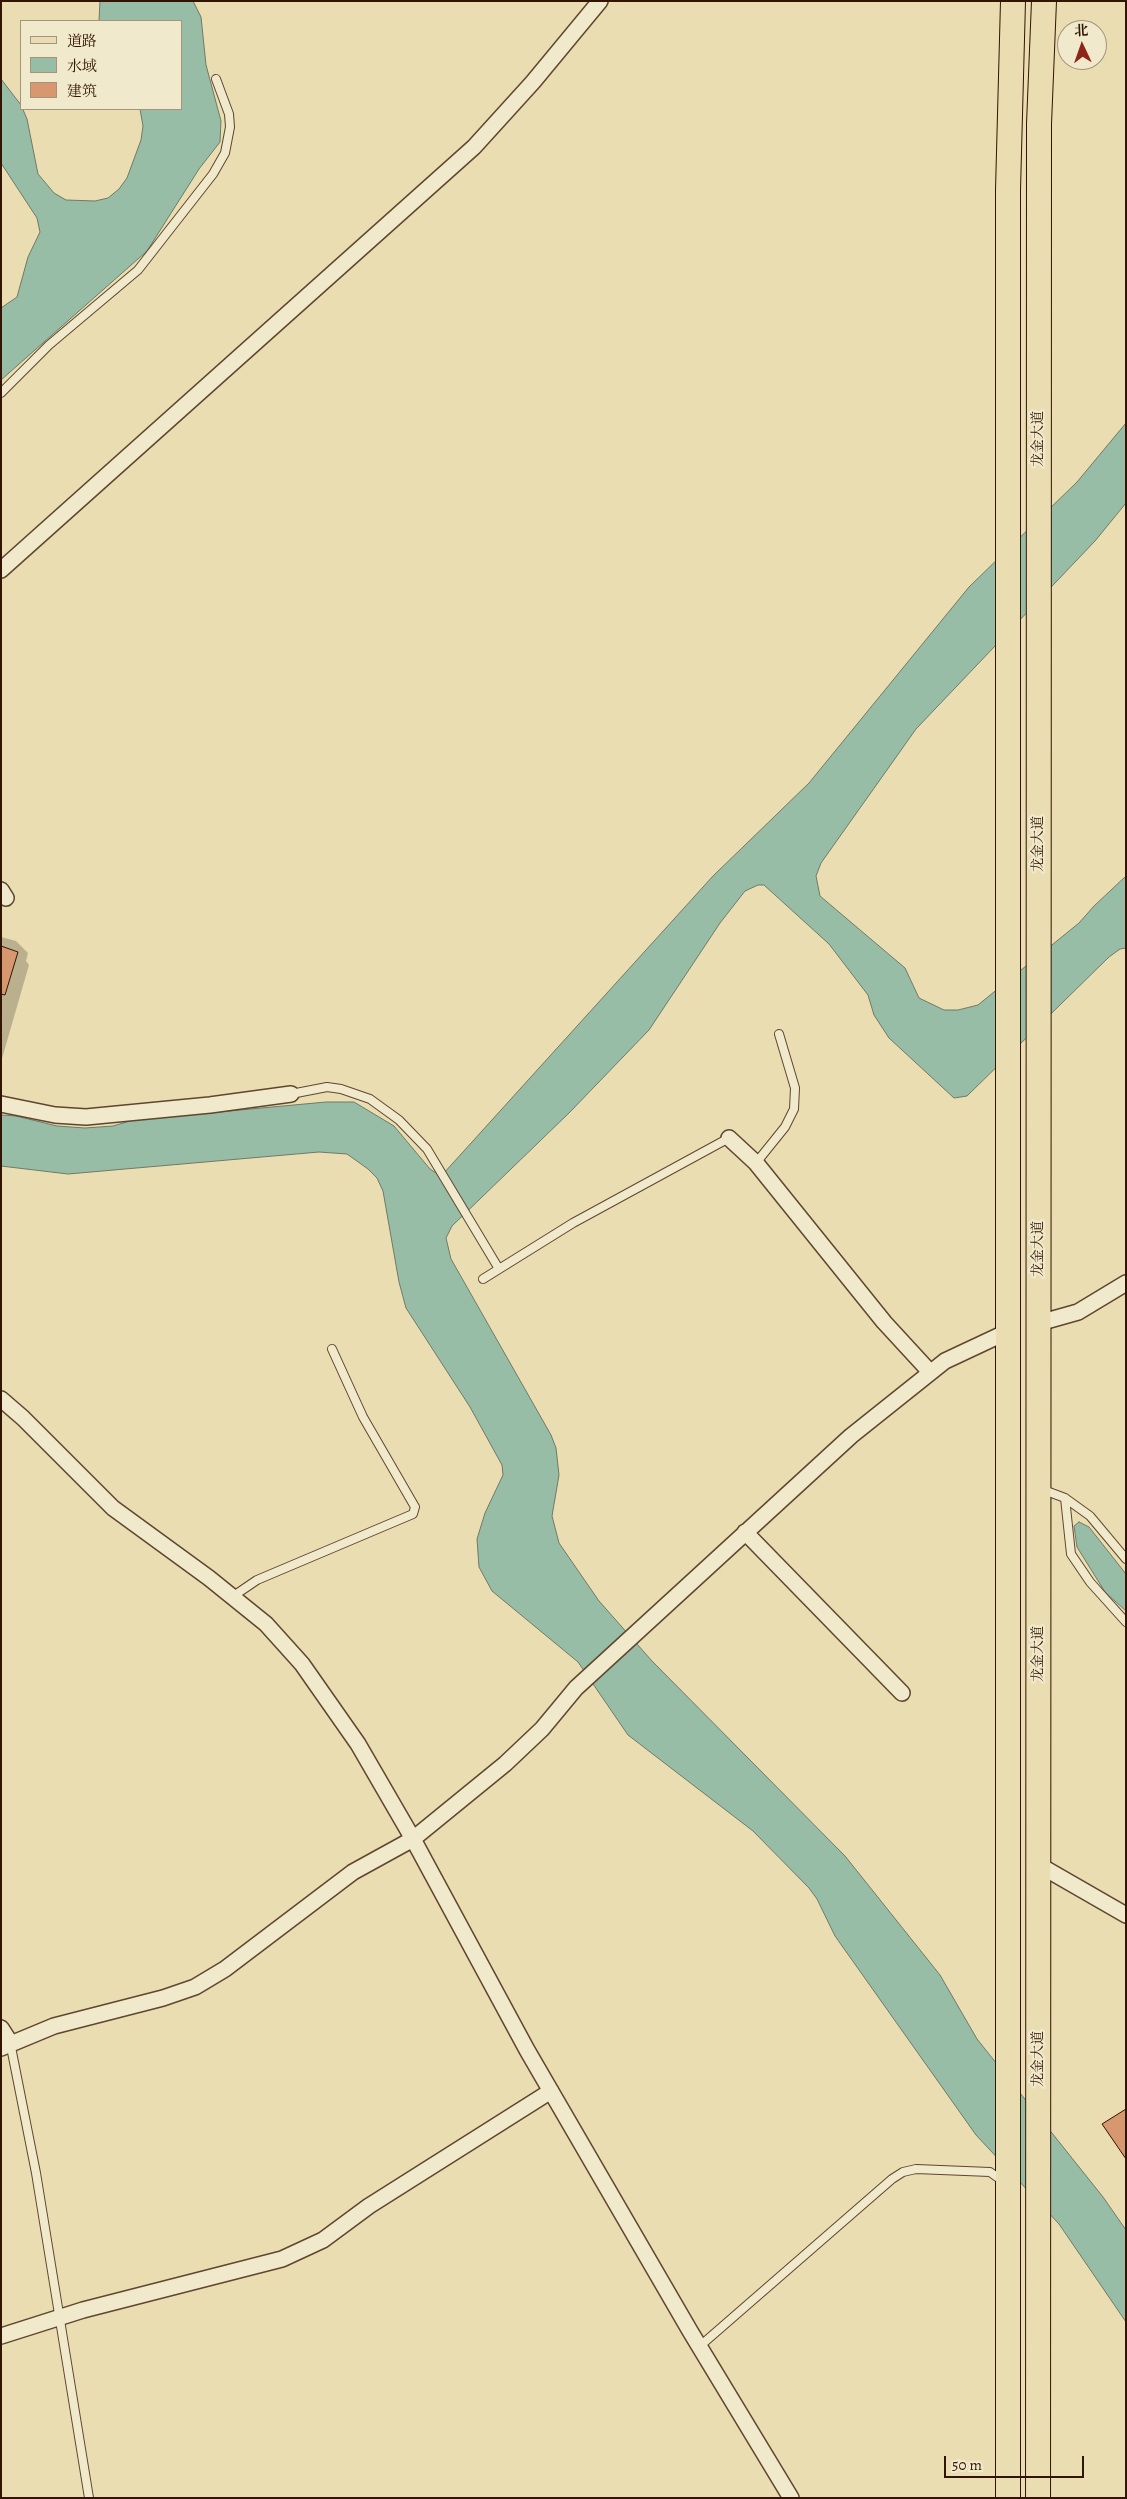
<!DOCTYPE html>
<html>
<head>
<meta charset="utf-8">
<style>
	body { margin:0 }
	#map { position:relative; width:1127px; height:2499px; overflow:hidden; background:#e9ddb1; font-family:Alegreya,"Noto Serif SC",serif }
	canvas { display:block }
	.frame { position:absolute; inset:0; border:2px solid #311402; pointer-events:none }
	.legend { position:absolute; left:20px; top:20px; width:162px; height:90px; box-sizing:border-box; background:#f1e9cc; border:1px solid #a4947b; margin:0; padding:6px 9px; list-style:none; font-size:15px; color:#311402 }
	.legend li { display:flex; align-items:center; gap:10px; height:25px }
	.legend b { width:25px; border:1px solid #a4947b }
	.north { position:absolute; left:1057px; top:20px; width:50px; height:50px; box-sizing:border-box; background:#f1e9cc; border:1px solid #a4947b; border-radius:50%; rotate:357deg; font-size:14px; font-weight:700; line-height:20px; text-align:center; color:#311402 }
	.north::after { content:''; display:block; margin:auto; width:18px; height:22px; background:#8f2418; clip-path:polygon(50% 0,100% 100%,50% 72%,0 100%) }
	.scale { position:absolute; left:944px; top:2456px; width:140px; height:22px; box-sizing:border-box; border:2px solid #311402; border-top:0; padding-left:6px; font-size:15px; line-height:18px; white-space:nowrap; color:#311402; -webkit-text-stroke:4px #f1e9cc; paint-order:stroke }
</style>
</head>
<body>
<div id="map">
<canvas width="1127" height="2499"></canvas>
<div class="frame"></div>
<ul class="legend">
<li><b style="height:6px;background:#e9ddb1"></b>道路</li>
<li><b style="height:14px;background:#98bda7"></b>水域</li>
<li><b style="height:14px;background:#d7986f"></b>建筑</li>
</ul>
<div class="north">北</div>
<div class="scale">50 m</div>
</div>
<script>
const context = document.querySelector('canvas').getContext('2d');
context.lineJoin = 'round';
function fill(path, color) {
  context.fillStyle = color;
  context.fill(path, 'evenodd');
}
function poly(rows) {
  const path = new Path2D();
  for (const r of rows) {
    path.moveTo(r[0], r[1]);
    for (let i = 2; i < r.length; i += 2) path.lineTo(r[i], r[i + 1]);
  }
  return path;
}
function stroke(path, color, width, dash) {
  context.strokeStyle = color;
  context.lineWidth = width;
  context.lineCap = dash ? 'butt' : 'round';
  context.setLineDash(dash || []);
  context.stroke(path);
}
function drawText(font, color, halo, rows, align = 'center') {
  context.font = font + ' Alegreya,"Noto Serif SC",serif';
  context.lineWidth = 4.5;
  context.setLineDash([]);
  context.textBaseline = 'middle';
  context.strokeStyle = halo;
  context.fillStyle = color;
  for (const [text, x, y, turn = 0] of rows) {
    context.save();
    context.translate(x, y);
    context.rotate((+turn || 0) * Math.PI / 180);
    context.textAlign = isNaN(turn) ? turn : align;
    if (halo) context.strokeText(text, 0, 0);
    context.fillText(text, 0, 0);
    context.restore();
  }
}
const water = poly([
	[100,1,193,1,201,17,206,65,221,121,220,142,199,169,147,251,1,380,1,308,17,297,28,257,40,232,37,218,1,163,1,79,21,105,27,119,38,174,54,193,66,200,95,201,108,198,119,189,127,178,141,140,143,126,140,109,181,109,181,21,99,21,100,1],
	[1126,423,1126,503,1095,541,916,729,821,863,816,876,820,896,905,968,919,998,944,1010,958,1010,978,1005,1079,923,1094,906,1126,876,1126,948,1120,949,1109,957,967,1096,954,1098,889,1038,874,1015,868,995,829,944,764,885,758,885,745,891,720,923,649,1030,570,1112,452,1226,446,1238,451,1259,551,1435,556,1448,559,1475,552,1516,559,1543,599,1601,652,1661,845,1856,940,1975,977,2039,1103,2197,1126,2230,1126,2322,1059,2224,976,2135,835,1936,817,1899,809,1888,753,1831,628,1735,578,1662,492,1591,479,1567,477,1539,485,1513,503,1475,502,1465,470,1407,406,1308,399,1282,383,1191,377,1178,368,1169,347,1154,319,1152,68,1174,1,1166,1,1115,16,1116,57,1126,85,1128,113,1126,133,1120,326,1102,354,1102,394,1126,430,1169,436,1173,443,1174,713,876,809,783,969,587,1077,482,1126,423],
	[1079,1522,1089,1527,1126,1574,1126,1611,1105,1592,1077,1547,1074,1526,1079,1522]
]);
fill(water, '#98bda7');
stroke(water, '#6f7965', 1);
fill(poly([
	[1,937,16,941,28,953,26,961,29,965,1,1062]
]), '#0003');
const building = poly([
	[1,946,18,952,5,995,1,994,1,946],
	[1126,2109,1126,2159,1102,2124,1126,2109]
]);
fill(building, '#d7986f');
stroke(building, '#311402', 1);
const service = poly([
	[1,393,49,345,138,270,213,174,225,153,230,127,229,114,216,79],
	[291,1094,327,1087,341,1089,370,1099,399,1120,427,1149,499,1269],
	[756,1163,785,1127,794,1109,795,1088,779,1034],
	[483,1279,573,1223,729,1138],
	[1041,1489,1065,1498,1090,1516,1126,1559],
	[1065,1498,1071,1554,1090,1582,1126,1622],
	[232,1597,257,1580,413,1514,415,1507,363,1417,332,1349],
	[10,2042,36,2173,89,2498],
	[700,2346,892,2179,903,2172,916,2169,990,2172,1004,2182]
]);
const minor = poly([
	[1,570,474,147,533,82,600,1],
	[1,890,6,898],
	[1,1104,55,1115,86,1117,210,1105,291,1094],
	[729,1138,756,1163,884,1322,930,1372],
	[1039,1323,1078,1312,1126,1283],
	[1,1399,23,1418,113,1508,209,1578,266,1624,302,1664,358,1744,413,1839,527,2050,690,2331,791,2498],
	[745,1532,902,1693],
	[1039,1865,1126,1915],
	[1,2028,10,2042],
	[1,2048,54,2026,163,1998,195,1987,225,1969,353,1872,413,1839,505,1764,542,1729,576,1688,851,1436,945,1361,1009,1331],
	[1,2336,83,2310,282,2259,323,2240,369,2206,551,2091]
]);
const primary = poly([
	[1008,2498,1008,190,1013,1],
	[1038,2498,1039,124,1044,1]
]);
stroke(service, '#5f462e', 10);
stroke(minor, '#5f462e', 18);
stroke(primary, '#311402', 26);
stroke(service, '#f1e9cc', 8);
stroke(minor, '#f1e9cc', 15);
stroke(primary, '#e9ddb1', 24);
drawText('14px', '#311402', '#f1e9cc', [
	["龙金大道",1039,439,-90],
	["龙金大道",1039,844,-90],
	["龙金大道",1039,1249,-90],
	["龙金大道",1039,1654,-90],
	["龙金大道",1039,2059,-90]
]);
</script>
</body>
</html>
